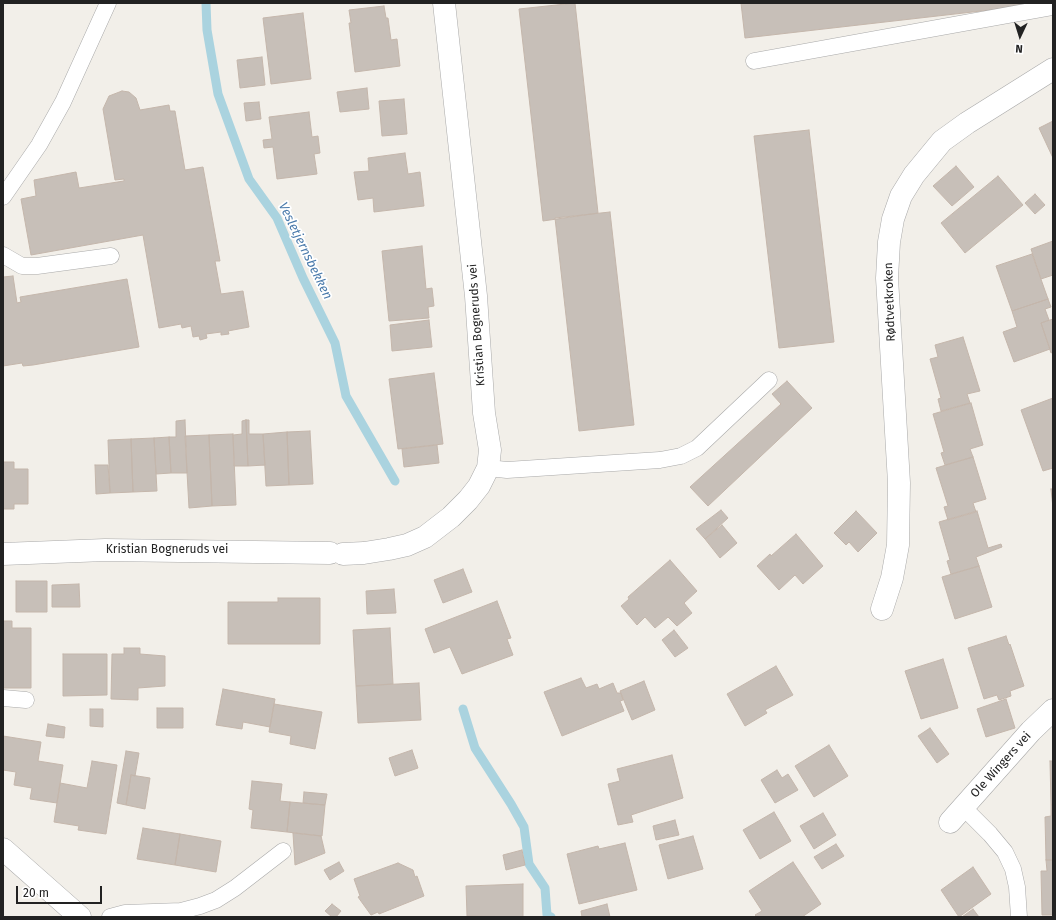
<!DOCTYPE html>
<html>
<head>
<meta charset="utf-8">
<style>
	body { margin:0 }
	#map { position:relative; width:1056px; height:920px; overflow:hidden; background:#f2efe9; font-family:"Fira Sans",sans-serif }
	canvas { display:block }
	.frame { position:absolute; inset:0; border:4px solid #222; pointer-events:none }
	.north { position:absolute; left:1000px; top:16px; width:40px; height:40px; -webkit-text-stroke:3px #fff; paint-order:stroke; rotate:184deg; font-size:11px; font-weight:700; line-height:16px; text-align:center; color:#222 }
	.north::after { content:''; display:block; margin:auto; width:14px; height:18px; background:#222; clip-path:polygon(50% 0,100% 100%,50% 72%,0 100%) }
	.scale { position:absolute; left:16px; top:886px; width:86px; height:18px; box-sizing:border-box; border:2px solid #222; border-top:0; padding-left:5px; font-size:12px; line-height:14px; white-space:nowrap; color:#222; -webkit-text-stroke:3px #fff; paint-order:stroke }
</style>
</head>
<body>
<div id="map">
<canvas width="1056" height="920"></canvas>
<div class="frame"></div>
<div class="north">N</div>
<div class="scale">20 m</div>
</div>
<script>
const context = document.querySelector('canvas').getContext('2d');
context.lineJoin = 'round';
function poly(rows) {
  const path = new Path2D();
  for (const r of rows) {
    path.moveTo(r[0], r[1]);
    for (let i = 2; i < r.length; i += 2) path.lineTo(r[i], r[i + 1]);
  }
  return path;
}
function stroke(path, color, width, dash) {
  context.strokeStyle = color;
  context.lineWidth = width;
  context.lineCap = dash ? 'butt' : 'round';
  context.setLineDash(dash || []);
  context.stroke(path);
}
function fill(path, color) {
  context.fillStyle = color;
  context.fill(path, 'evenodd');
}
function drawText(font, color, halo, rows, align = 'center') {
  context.font = font + ' "Fira Sans",sans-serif';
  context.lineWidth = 3.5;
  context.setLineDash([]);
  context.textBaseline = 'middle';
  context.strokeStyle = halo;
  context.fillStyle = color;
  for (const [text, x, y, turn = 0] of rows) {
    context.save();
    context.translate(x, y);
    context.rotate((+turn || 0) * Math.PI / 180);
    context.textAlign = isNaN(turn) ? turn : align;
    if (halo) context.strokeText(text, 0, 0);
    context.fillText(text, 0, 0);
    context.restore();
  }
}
stroke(poly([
	[206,3,207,30,218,94,249,179,277,218,303,278,335,343,346,396,395,481],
	[463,709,475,748,511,804,524,827,529,864,545,888,547,915,551,917]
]), '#aad3df', 9);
const building = poly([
	[575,3,598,213,543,221,519,9,575,3],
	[741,3,1051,3,745,38,741,3],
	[384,6,386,18,388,18,391,40,397,39,400,66,355,72,349,23,351,23,349,10,384,6],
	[303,13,311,79,271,84,263,18,303,13],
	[262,57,265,85,240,88,237,60,262,57],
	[367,88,369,109,340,112,337,92,367,88],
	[122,91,129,92,136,98,140,110,169,105,170,111,175,111,185,170,203,167,220,261,215,261,221,294,243,291,249,327,228,331,229,334,221,335,221,332,206,334,207,338,200,340,199,336,193,337,191,326,182,328,181,324,159,328,143,235,31,255,21,199,36,196,34,180,76,172,79,188,124,181,124,179,115,180,103,109,109,96,122,91],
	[404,99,407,134,382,136,379,101,404,99],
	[259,102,261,119,246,121,244,103,259,102],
	[309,112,312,137,318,136,320,153,314,154,317,174,277,179,273,147,264,148,263,140,272,139,269,117,309,112],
	[1053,121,1053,158,1039,128,1053,121],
	[809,130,834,342,779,348,754,136,809,130],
	[405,153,408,174,420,172,424,206,374,212,373,198,358,200,354,172,369,171,368,158,405,153],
	[956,166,974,187,952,206,933,186,956,166],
	[998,176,1023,205,965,253,941,223,998,176],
	[1035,194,1045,205,1035,214,1025,203,1035,194],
	[610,212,634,425,579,431,555,218,610,212],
	[1053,241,1053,275,1041,279,1031,249,1053,241],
	[422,246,426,289,432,288,434,306,428,307,429,318,389,321,382,251,422,246],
	[1032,254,1048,299,1012,311,996,266,1032,254],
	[13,276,17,303,21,302,20,297,127,279,139,347,33,365,23,366,22,363,3,366,3,277,13,276],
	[1048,299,1051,307,1045,309,1049,320,1041,323,1050,349,1014,362,1003,332,1017,327,1012,311,1048,299],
	[1053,319,1053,352,1051,353,1041,323,1053,319],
	[429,320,432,347,392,351,390,325,429,320],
	[963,337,980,391,967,394,970,403,941,411,938,399,941,398,930,359,938,357,935,345,963,337],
	[434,373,443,444,398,449,389,379,434,373],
	[787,381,812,408,708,506,690,487,781,404,772,394,787,381],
	[1053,398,1053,468,1043,471,1021,410,1053,398],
	[971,403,983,445,970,449,973,457,945,465,941,453,944,452,933,414,971,403],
	[185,420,187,473,171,473,169,437,176,437,176,421,185,420],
	[246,420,248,466,234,466,233,435,242,434,242,421,246,420],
	[246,420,249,420,249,434,263,434,265,465,248,466,246,420],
	[310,431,313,484,289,485,287,432,310,431],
	[287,432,289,485,266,486,263,434,287,432],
	[233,434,236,505,212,506,209,435,233,434],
	[209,435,212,506,189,508,185,436,209,435],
	[169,437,171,473,156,474,154,438,169,437],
	[154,438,157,491,133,492,131,439,154,438],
	[131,439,133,492,110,493,108,440,131,439],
	[437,445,439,463,404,467,402,449,437,445],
	[973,457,986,499,973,503,976,512,948,520,944,507,948,506,936,468,973,457],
	[3,462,14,462,14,469,28,469,28,504,14,504,14,509,3,509,3,462],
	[95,465,108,465,110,493,96,494,95,465],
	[1051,489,1053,489,1053,508,1051,489],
	[721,510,728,518,705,539,696,529,721,510],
	[856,511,877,533,858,552,849,542,846,545,834,533,856,511],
	[977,511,988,548,1001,544,1002,547,976,557,979,566,951,574,947,561,950,560,939,522,977,511],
	[722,525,737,543,720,558,705,539,722,525],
	[796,534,823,566,803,584,795,575,779,590,757,566,770,554,771,556,796,534],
	[670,560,697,591,684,603,692,613,677,626,668,617,655,628,645,617,637,625,621,606,629,599,628,597,670,560],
	[979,566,992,607,955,619,942,577,979,566],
	[463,569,472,592,443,603,434,580,463,569],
	[16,581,47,581,47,612,16,612,16,581],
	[79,584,80,607,52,607,52,585,79,584],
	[394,589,396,613,367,614,366,591,394,589],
	[278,598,320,598,320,644,228,644,228,602,278,602,278,598],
	[497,601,511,638,507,639,513,655,462,674,450,647,434,653,425,629,497,601],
	[3,621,12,621,12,628,31,628,31,688,3,688,3,621],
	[390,628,393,684,356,686,353,630,390,628],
	[674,630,688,648,675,657,662,640,674,630],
	[1006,636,1009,645,1010,644,1024,686,1010,691,1011,696,999,700,997,695,984,699,968,648,1006,636],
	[124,648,140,648,140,654,165,656,165,686,138,688,138,700,111,699,112,654,124,654,124,648],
	[63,654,107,654,107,695,63,696,63,654],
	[943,659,958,708,921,719,905,671,943,659],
	[776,666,793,695,765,710,767,713,745,726,727,694,776,666],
	[581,678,586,688,597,684,599,689,613,683,617,693,621,693,623,700,620,701,624,711,562,736,544,692,581,678],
	[644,681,655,710,632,720,620,691,644,681],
	[419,683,421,720,358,723,356,686,419,683],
	[223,689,275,699,270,727,243,722,242,729,216,725,223,689],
	[1006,699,1015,728,986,737,977,709,1006,699],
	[274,704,322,712,315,749,290,744,291,736,269,732,274,704],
	[157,708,183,708,183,728,157,728,157,708],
	[90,709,103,709,103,727,90,726,90,709],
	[48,724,65,727,64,738,46,736,48,724],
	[930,728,949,754,937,763,918,736,930,728],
	[3,736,41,742,38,761,63,765,57,803,30,799,32,788,14,785,16,772,3,770,3,736],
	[829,745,848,776,814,797,795,766,829,745],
	[412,750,418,768,395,776,389,758,412,750],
	[126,751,139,753,135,776,131,775,126,805,117,803,126,751],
	[672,755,683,798,631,815,633,822,618,825,608,784,620,781,617,769,672,755],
	[92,761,117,765,106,834,78,830,79,826,54,822,60,783,87,788,92,761],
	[1050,761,1053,761,1053,804,1051,805,1050,761],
	[777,770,782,778,788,774,798,790,775,803,761,780,777,770],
	[131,775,150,778,145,809,126,805,131,775],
	[252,781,282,784,280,801,290,802,287,832,251,828,253,810,249,809,252,781],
	[304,792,327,794,325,805,303,803,304,792],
	[290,802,325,805,322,836,287,832,290,802],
	[1053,804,1053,860,1046,860,1045,817,1051,816,1051,805,1053,804],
	[774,812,791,841,760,859,743,830,774,812],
	[823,813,836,835,814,849,800,826,823,813],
	[675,820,679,835,656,840,653,826,675,820],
	[143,828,180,834,175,865,137,859,143,828],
	[293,833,321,836,325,853,295,865,293,833],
	[180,834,221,841,216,872,175,865,180,834],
	[693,836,703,869,668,879,659,845,693,836],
	[625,843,637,890,579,904,567,854,598,846,599,849,625,843],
	[836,844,844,856,822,869,814,857,836,844],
	[522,850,525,865,506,870,503,855,522,850],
	[1046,860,1053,860,1053,915,1042,915,1041,871,1047,871,1046,860],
	[339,862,344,871,330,880,324,870,339,862],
	[793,862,821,904,802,917,757,917,755,915,762,911,749,891,793,862],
	[398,863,413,870,415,877,417,876,424,896,379,914,378,912,371,915,358,897,360,896,354,879,398,863],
	[973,867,991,894,959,917,941,890,973,867],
	[523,884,523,917,467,916,466,886,523,884],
	[332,904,341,911,336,917,332,917,325,911,332,904],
	[607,904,610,917,582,917,581,911,607,904],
	[973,909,979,917,962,917,973,909]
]);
fill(building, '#c7bfb8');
stroke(building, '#c4b6ab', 1);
const service = poly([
	[754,61,1053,7],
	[3,197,39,145,63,102,108,3],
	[3,255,22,266,37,266,111,256],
	[488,468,507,470,660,460,681,456,697,448,769,380],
	[3,698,26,700],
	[963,807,990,834,1005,852,1013,869,1017,887,1019,917],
	[110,917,125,913,181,911,200,906,216,900,235,888,283,851]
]);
const minor = poly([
	[3,554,105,550,330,553],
	[343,554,364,553,389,549,407,545,425,537,451,517,468,500,479,486,488,468,490,450,484,413,476,296,444,3],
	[882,609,892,578,898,545,899,483,887,278,889,242,893,219,901,196,914,175,942,141,967,123,1053,69],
	[950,822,1031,731,1053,710],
	[3,849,80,917]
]);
stroke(service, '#a9a9a9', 17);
stroke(minor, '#a9a9a9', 23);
stroke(service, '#fff', 16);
stroke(minor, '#fff', 22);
drawText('12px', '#222', '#fff', [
	["Rødtvetkroken",890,302,-92],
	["Kristian Bogneruds vei",477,325,-94],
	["Kristian Bogneruds vei",167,550],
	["Ole Wingers vei",1001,765,-48]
]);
drawText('italic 13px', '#4a7aab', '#fff', [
	["Vesletjernsbekken",305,251,64]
]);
</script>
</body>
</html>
